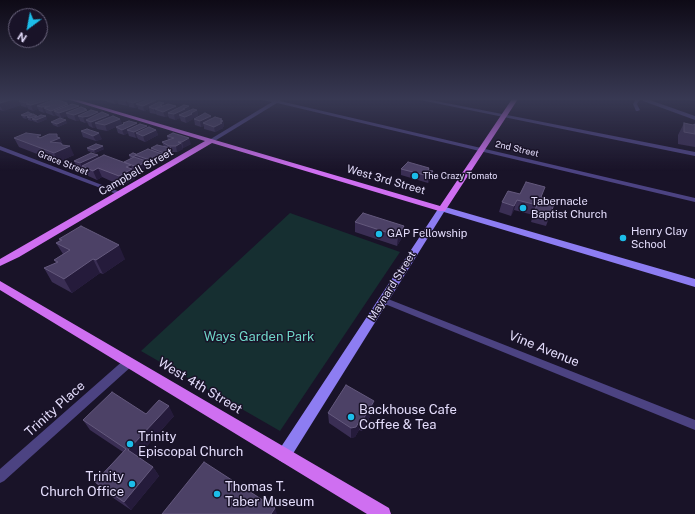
<!DOCTYPE html>
<html>
<head>
<meta charset="utf-8">
<style>
	body { margin:0 }
	#map { position:relative; width:695px; height:514px; overflow:hidden; background:#191328; font-family:"Public Sans",sans-serif }
	canvas { display:block }
	.north { position:absolute; left:8px; top:8px; width:40px; height:40px; box-sizing:border-box; background:#191328; border:1px solid #6a647d; border-radius:50%; rotate:212deg; font-size:11px; font-weight:700; line-height:16px; text-align:center; color:#e4ddfc }
	.north::after { content:''; display:block; margin:auto; width:14px; height:18px; background:#1cbde9; clip-path:polygon(50% 0,100% 100%,50% 72%,0 100%) }
</style>
</head>
<body>
<div id="map">
<canvas width="695" height="514"></canvas>
<div class="north">N</div>
</div>
<script>
const context = document.querySelector('canvas').getContext('2d');
context.lineJoin = 'round';
function fill(path, color) {
  context.fillStyle = color;
  context.fill(path, 'evenodd');
}
function poly(rows) {
  const path = new Path2D();
  for (const r of rows) {
    path.moveTo(r[0], r[1]);
    for (let i = 2; i < r.length; i += 2) path.lineTo(r[i], r[i + 1]);
  }
  return path;
}
function stroke(path, color, width, dash) {
  context.strokeStyle = color;
  context.lineWidth = width;
  context.lineCap = dash ? 'butt' : 'round';
  context.setLineDash(dash || []);
  context.stroke(path);
}
function drawText(font, color, halo, rows, align = 'center') {
  context.font = font + ' "Public Sans",sans-serif';
  context.lineWidth = 3;
  context.setLineDash([]);
  context.textBaseline = 'middle';
  context.strokeStyle = halo;
  context.fillStyle = color;
  for (const [text, x, y, turn = 0] of rows) {
    context.save();
    context.translate(x, y);
    context.rotate((+turn || 0) * Math.PI / 180);
    context.textAlign = isNaN(turn) ? turn : align;
    if (halo) context.strokeText(text, 0, 0);
    context.fillText(text, 0, 0);
    context.restore();
  }
}
fill(poly([
	[290,213,400,252,280,431,141,351]
]), '#162f31');
fill(poly([
	[262,99,275,100,279,99,281,100,280,101,695,198,695,202,277,103,213,142,209,142,209,140,272,102,262,100,262,99],
	[418,99,426,99,695,152,695,156,420,100,418,99],
	[636,99,640,99,637,104,640,110,638,111,636,111,633,104,636,99],
	[643,99,647,99,695,116,695,120,643,101,643,99],
	[0,146,123,193,124,194,123,195,119,195,0,150,0,146],
	[383,297,695,420,695,430,380,302,379,300,380,298,383,297],
	[129,358,133,359,134,362,133,365,4,481,0,483,0,469,125,359,129,358]
]), '#4c4382');
fill(poly([
	[442,206,695,279,695,287,444,212,289,460,284,463,279,460,276,455,279,450,438,209,442,206]
]), '#8d7df2');
fill(poly([
	[67,99,75,99,440,206,512,99,518,99,445,211,439,211,212,143,19,257,0,266,0,259,205,141,67,99],
	[0,281,389,508,391,514,367,514,0,290,0,281]
]), '#cf6ff1');
fill(poly([
	[0,99,53,99,54,100,68,106,86,109,88,112,98,112,99,113,109,115,110,117,120,119,122,124,107,131,97,129,96,127,93,128,89,126,87,122,85,123,80,121,80,120,76,121,68,118,67,116,62,118,57,116,56,115,54,116,46,113,46,112,44,113,39,111,38,109,33,111,28,109,28,108,21,106,21,105,3,111,0,110],
	[99,99,149,99,156,100,156,103,165,105,176,106,177,108,189,106,190,111,197,110,198,116,193,118,193,119,186,123,181,121,180,118,175,120,169,118,168,116,165,117,157,115,156,114,150,113,149,109,144,111,138,109,138,107,135,108,129,107,129,105,127,106,118,104,118,103,115,104,107,102,107,101,106,101],
	[683,99,695,99,695,101],
	[21,115,32,115,37,116,37,117,47,119,38,123,33,121,33,120,32,121,28,120,28,118,26,119,23,118],
	[194,119,222,119,222,120,223,121,224,126,223,127,223,128,215,132,204,129,204,126,201,127,195,125],
	[51,122,67,123,58,127,53,125],
	[123,123,137,123,137,125,147,126,148,128,156,130,158,135,145,142,138,139,137,137,136,138,129,136,128,133,124,135,118,133,116,127,123,125],
	[684,123,693,125,695,124,695,147,678,144,678,135],
	[81,131,102,139,96,141,83,137],
	[167,136,191,144,183,148,183,149,177,152,172,152,173,154,166,159,163,158,164,160,152,166,147,165,148,167,139,173,133,171,135,179,122,186,102,177,97,180,86,175,83,169,77,167,74,161,98,155,99,158,124,163,131,158,130,158,129,155,136,154,151,150,151,148,164,147,162,142,168,140],
	[42,137,60,138,63,145,74,155,58,162,19,147,14,138],
	[87,148,104,149,95,153,88,151],
	[429,168,429,170,432,177,428,183,401,175,401,169],
	[520,194,542,197,555,201,546,226,531,222,533,215,514,210,511,216,499,212,502,202],
	[355,222,404,226,403,236,397,246,355,232],
	[59,239,125,259,103,274,100,273,72,293,52,282,44,268,56,263,54,260,63,254,56,243,60,240],
	[373,411,362,431,359,430,355,437,351,438,329,423,328,413],
	[146,414,174,416,137,457,153,467,159,476,131,510,103,491,95,482,123,452,90,430,83,420]
]), '#3a2e54');
fill(poly([
	[13,99,53,99,55,103,65,104,67,103,69,108,79,106,81,112,66,113,67,116,62,118,59,113,54,111,56,115,54,116,51,111,44,108,46,112,44,113,42,107,37,106,38,109,33,111,31,105,26,104,28,108,27,108,25,103,19,101,21,105,3,111,0,106,0,103],
	[113,99,129,99,117,99,118,103,115,104],
	[130,99,149,99,150,102,136,104,138,107,135,108,133,103,127,101,129,105,127,106,125,101],
	[156,100,157,106,149,107,149,109,144,111,143,106],
	[164,103,166,109,155,109,156,114,154,109],
	[176,106,178,112,168,113,168,116,165,117,163,112],
	[189,106,190,112,179,115,180,118,175,120,174,114],
	[84,109,86,109,89,116,98,112,100,118,86,120,87,122,85,123,83,117,78,116,80,120,76,121,74,115],
	[197,110,198,116,193,118,193,119,186,123,185,117,191,113],
	[32,114,33,116,27,117,28,118,26,119,25,116],
	[109,115,111,120,95,123,96,127,93,128,91,122],
	[37,116,38,118,32,119,33,120,32,121,30,118],
	[46,116,47,119,38,123,36,120],
	[211,116,212,121,203,123,204,126,201,127,200,121],
	[120,119,122,124,107,131,105,125],
	[222,119,222,121,223,121,224,126,223,127,223,128,215,132,214,127,220,120],
	[66,120,67,123,58,127,57,124],
	[137,123,139,129,127,130,128,133,124,135,122,130],
	[147,126,149,132,136,133,137,137,136,138,134,132],
	[156,130,158,135,145,142,143,136],
	[99,133,102,139,96,141,93,136],
	[57,134,59,138,60,138,64,147,70,146,74,155,58,162,54,153,50,142],
	[189,138,191,144,183,148,182,142],
	[181,143,183,149,177,152,176,146],
	[103,146,104,149,95,153,94,150],
	[171,148,173,154,166,159,164,153],
	[162,154,164,160,152,166,150,160],
	[98,155,100,161,82,166,83,169,80,163],
	[146,161,148,167,139,173,137,167],
	[131,165,135,179,122,186,119,176,126,167],
	[98,168,102,177,97,180,93,171],
	[433,171,432,177,428,183,429,176],
	[517,200,514,210,511,216,514,206],
	[404,226,403,236,397,246,398,236],
	[119,245,125,259,103,274,96,260],
	[93,259,100,273,72,293,64,279],
	[374,401,373,411,362,431,362,421],
	[169,406,174,416,134,460,128,450],
	[360,420,359,430,355,437,351,438,351,428],
	[153,467,159,476,131,510,124,502],
	[275,508,277,514,271,514]
]), '#251b3b');
const building = poly([
	[0,99,13,99,0,103,0,99],
	[24,99,37,99,25,103,19,101,24,99],
	[40,99,51,99,31,105,26,104,40,99],
	[55,99,67,103,65,104,68,104,51,111,44,108,50,106,42,107,37,106,55,99],
	[117,99,130,99,125,101,117,99],
	[134,99,144,99,133,103,127,101,134,99],
	[150,99,156,100,143,106,136,104,150,99],
	[159,102,164,103,160,105,162,105,154,109,149,107,159,102],
	[72,104,79,106,59,113,54,111,72,104],
	[168,104,176,106,163,112,155,109,168,104],
	[184,105,189,106,183,109,185,109,174,114,168,113,184,105],
	[81,107,86,109,84,109,87,110,74,115,66,113,81,107],
	[193,109,197,110,191,113,192,114,185,117,179,115,193,109],
	[91,110,98,112,89,116,83,117,78,116,91,110],
	[28,112,32,114,25,116,21,115,28,112],
	[102,112,109,115,91,122,86,120,102,112],
	[205,113,211,116,200,121,194,119,205,113],
	[33,114,37,116,30,118,27,117,33,114],
	[41,115,46,116,36,120,32,119,41,115],
	[113,116,120,119,105,125,95,123,113,116],
	[215,117,222,119,220,120,223,121,220,122,222,123,214,127,203,123,215,117],
	[60,118,66,120,57,124,51,122,60,118],
	[129,121,137,123,122,130,116,127,124,124,123,123,129,121],
	[684,123,693,125,695,124,695,134,684,132,684,123],
	[140,124,147,126,134,132,127,130,140,124],
	[149,127,156,130,143,136,136,133,149,127],
	[87,129,99,133,93,136,81,131,87,129],
	[26,133,41,135,37,137,40,138,49,134,57,134,57,137,60,138,50,142,61,143,62,145,70,146,54,153,14,138,26,133],
	[173,133,189,138,182,142,178,142,181,143,176,146,169,146,162,142,174,138,167,136,173,133],
	[96,144,103,146,94,150,87,148,96,144],
	[157,145,171,148,164,153,151,148,157,145],
	[148,149,162,154,150,160,135,155,148,149],
	[91,153,98,155,80,163,74,161,91,153],
	[133,153,136,154,135,155,136,155,133,157,129,155,133,153],
	[104,155,131,165,126,167,132,169,119,176,98,168,93,171,82,166,104,155],
	[134,157,146,161,137,167,124,162,134,157],
	[408,162,429,168,428,170,433,171,429,176,401,169,408,162],
	[526,182,545,187,541,197,555,201,550,216,534,212,537,205,517,200,514,206,502,202,508,191,520,194,526,182],
	[363,213,404,226,398,236,355,222,363,213],
	[81,226,119,245,96,260,93,259,64,279,44,268,58,262,54,260,70,250,56,243,62,240,59,239,81,226],
	[346,385,374,401,362,421,360,420,356,427,351,428,328,413,346,385],
	[112,392,146,414,159,400,169,406,128,450,153,467,124,502,95,482,126,449,83,420,112,392],
	[204,462,275,508,271,514,162,514,204,462]
]);
fill(building, '#4c4166');
stroke(building, '#64597d', 1);
const sky = context.createLinearGradient(0, 0, 0, 171);
sky.addColorStop(0, '#0e0a16');
sky.addColorStop(0.58, '#383953');
sky.addColorStop(1, '#38395300');
context.fillStyle = sky;
context.fillRect(0, 0, 695, 171);
for (const [x, y, r, color] of [
	[415,176,4,"#1cbde9"],
	[523,208,4,"#1cbde9"],
	[379,234,4,"#1cbde9"],
	[623,238,4,"#1cbde9"],
	[351,417,4,"#1cbde9"],
	[130,444,4,"#1cbde9"],
	[132,484,4,"#1cbde9"],
	[217,494,4,"#1cbde9"]
]) {
  const dot = new Path2D();
  dot.arc(x, y, r, 0, 2 * Math.PI);
  context.fillStyle = color;
  context.fill(dot);
  stroke(dot, '#191328', 1.5);
}
drawText('9px', '#e4ddfc', '#191328', [
	["2nd Street",517,149,13],
	["Grace Street",63,163,21]
]);
drawText('9px', '#e4ddfc', '#191328', [
	["The Crazy Tomato",423,176]
], 'left');
drawText('11px', '#e4ddfc', '#191328', [
	["Campbell Street",136,172,-30],
	["West 3rd Street",386,180,16],
	["Maynard Street",392,286,-58]
]);
drawText('11px', '#e4ddfc', '#191328', [
	["Tabernacle",531,202],
	["Baptist Church",531,215],
	["Henry Clay",631,232],
	["School",631,245],
	["GAP Fellowship",387,234]
], 'left');
drawText('13px', '#6fd6c8', '#191328', [
	["Ways Garden Park",259,337]
]);
drawText('13px', '#e4ddfc', '#191328', [
	["Vine Avenue",544,349,22],
	["West 4th Street",200,386,31],
	["Trinity Place",55,409,-42]
]);
drawText('13px', '#e4ddfc', '#191328', [
	["Backhouse Cafe",359,410],
	["Coffee & Tea",359,425],
	["Trinity",138,437],
	["Episcopal Church",138,452],
	["Trinity",124,477,"right"],
	["Church Office",124,492,"right"],
	["Thomas T.",225,487],
	["Taber Museum",225,502]
], 'left');
</script>
</body>
</html>
